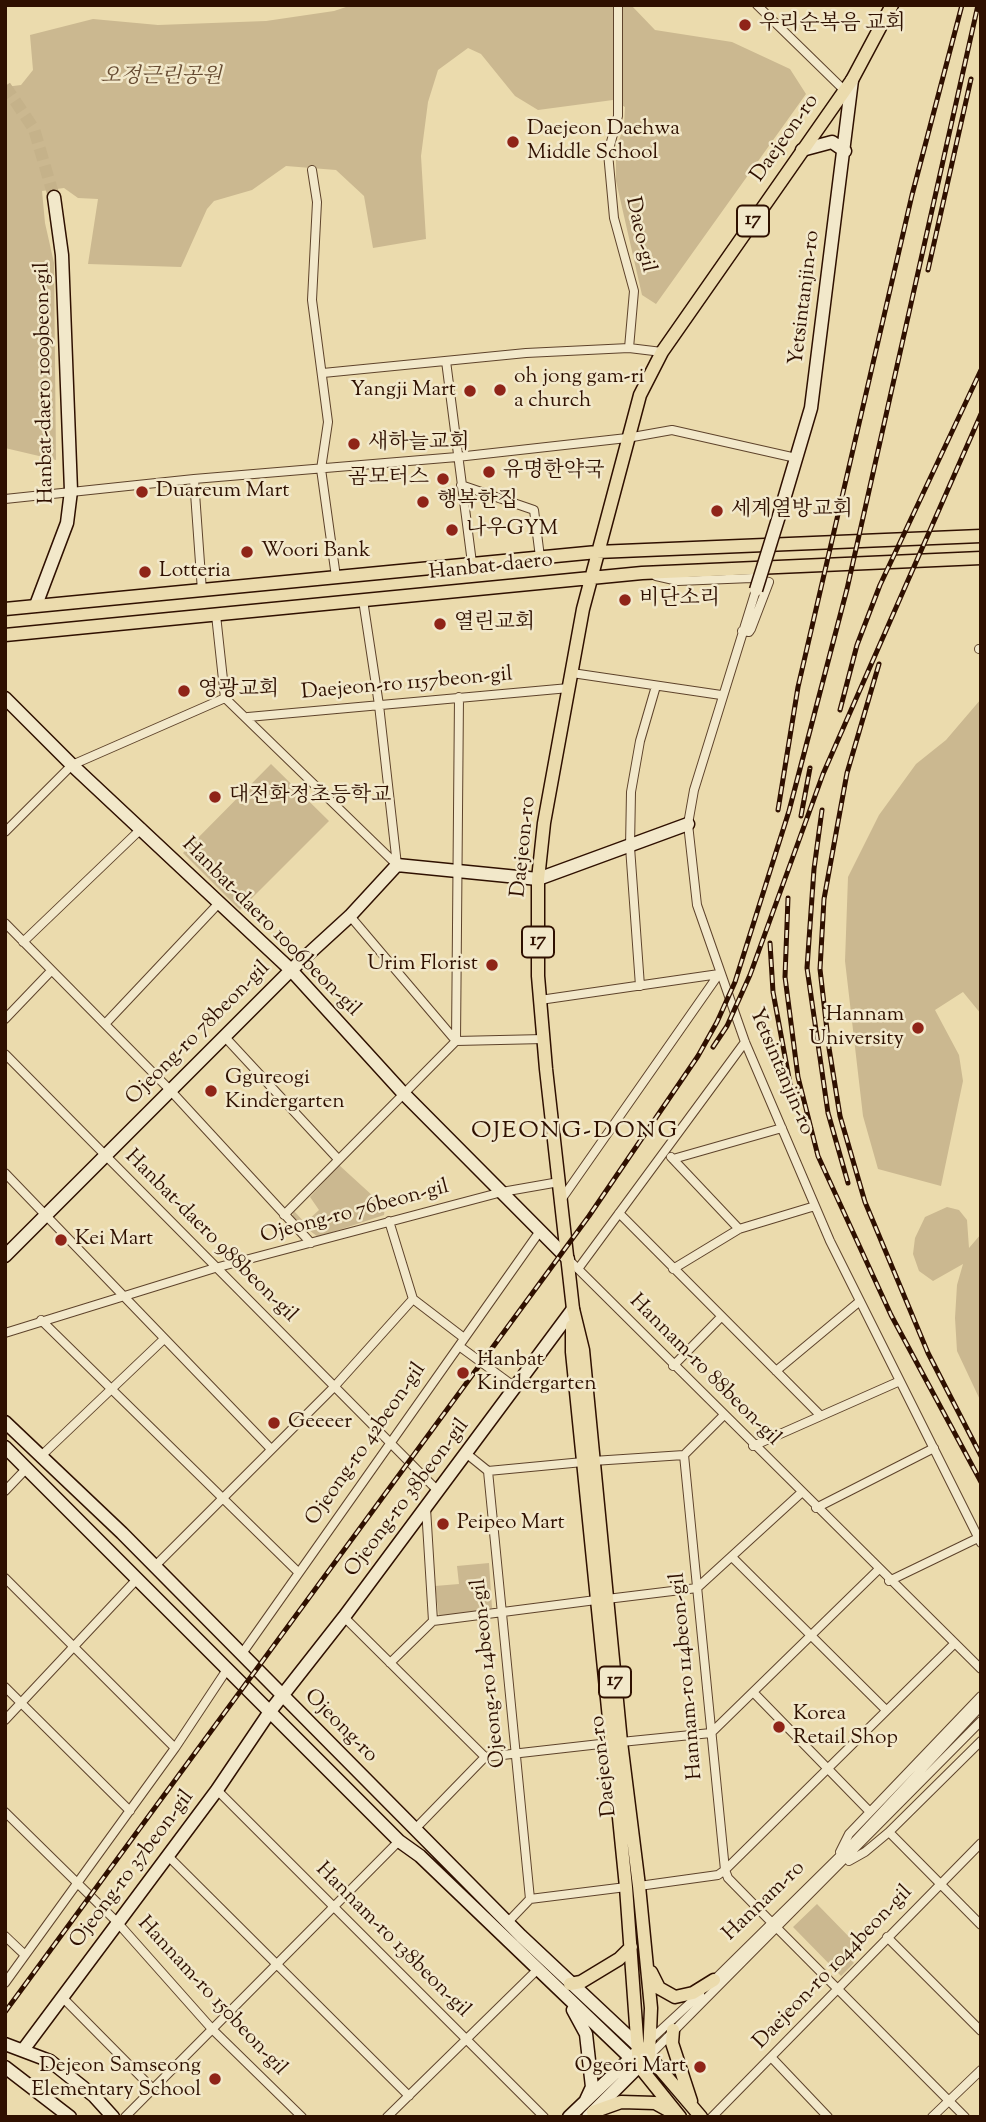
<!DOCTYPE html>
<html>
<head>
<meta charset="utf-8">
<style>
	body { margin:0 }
	#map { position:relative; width:986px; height:2122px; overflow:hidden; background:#ebdbad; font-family:"Sorts Mill Goudy",serif }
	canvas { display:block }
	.frame { position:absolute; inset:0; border:7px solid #2f1000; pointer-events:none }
</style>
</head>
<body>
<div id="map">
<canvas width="986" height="2122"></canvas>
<div class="frame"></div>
</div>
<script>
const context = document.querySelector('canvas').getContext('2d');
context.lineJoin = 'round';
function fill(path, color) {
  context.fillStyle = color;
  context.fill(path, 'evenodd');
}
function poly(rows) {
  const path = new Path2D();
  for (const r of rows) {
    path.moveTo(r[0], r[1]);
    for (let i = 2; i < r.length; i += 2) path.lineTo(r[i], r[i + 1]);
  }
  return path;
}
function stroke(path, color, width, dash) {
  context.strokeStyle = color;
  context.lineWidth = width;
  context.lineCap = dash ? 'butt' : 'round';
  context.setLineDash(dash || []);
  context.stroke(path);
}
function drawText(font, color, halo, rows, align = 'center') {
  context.font = font + ' "Sorts Mill Goudy","Noto Serif KR",serif';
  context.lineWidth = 5;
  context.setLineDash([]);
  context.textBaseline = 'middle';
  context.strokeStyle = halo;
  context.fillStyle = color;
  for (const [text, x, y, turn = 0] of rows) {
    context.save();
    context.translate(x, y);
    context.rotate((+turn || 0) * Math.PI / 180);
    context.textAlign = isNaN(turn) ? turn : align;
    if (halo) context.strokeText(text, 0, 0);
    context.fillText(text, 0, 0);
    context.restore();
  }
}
fill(poly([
	[352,5,631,5,655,30,732,42,790,69,806,94,656,304,642,295,616,181,616,149,624,126,625,107,613,100,538,110,515,96,481,54,468,48,438,70,428,102,421,156,426,239,373,248,364,196,336,170,286,166,252,190,214,201,207,209,181,267,88,264,98,199,78,198,64,188,42,191,45,223,54,263,56,460,5,448,5,87,21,85,33,70,30,35,93,19,158,25,266,21,334,11],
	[981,699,981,1014,963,992,935,1010,959,1055,963,1081,941,1186,878,1169,863,1116,845,961,848,877,879,815,916,764,946,740],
	[271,764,329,821,240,910,183,853],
	[339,1165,385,1207,384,1215,318,1237,292,1217,294,1211,305,1223,319,1210,310,1197],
	[947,1207,959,1210,967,1220,969,1248,981,1234,981,1402,957,1351,955,1318,957,1285,963,1264,933,1281,919,1271,913,1254,915,1238,925,1217],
	[489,1563,492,1608,439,1617,435,1586,459,1584,457,1566],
	[817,1904,855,1943,845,1953,854,1963,841,1976,793,1927]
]), '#cbb890');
stroke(poly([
	[5,86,34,129,54,197]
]), '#c5b28a', 12, [12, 6]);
const street = poly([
	[618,5,618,116,608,153,614,218,634,291,629,348],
	[757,5,844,90],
	[312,170,317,202,312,300,328,422,321,469,336,577],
	[446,361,472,563],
	[323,373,526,353,629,348,662,352],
	[194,479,202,591],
	[461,485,534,510,540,557],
	[5,499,194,479,457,457,627,438,672,430,796,458],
	[656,576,678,581,752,578,769,582,751,629,749,632,742,631],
	[756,590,694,790,688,824,697,905,745,1042,830,1241,981,1543],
	[363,600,379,705,397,865],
	[216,615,225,698,397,865],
	[979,649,981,649],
	[572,673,721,695],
	[248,717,569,688],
	[5,832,72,765,225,698],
	[350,916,456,1041],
	[5,923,170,1090,311,1243],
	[23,942,142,828],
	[640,986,630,847,631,792,640,741,656,686],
	[540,1000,719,974],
	[5,1019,50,972],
	[105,1024,219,903],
	[224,1036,338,1159],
	[456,1041,459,697],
	[5,1054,438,1491],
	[671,1157,739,1229],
	[673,1159,782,1128],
	[5,1173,271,1449],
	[561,1200,719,974],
	[619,1213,821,1416],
	[284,1215,456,1041,544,1039],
	[389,1221,413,1299,464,1338],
	[568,1259,981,1669],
	[578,1269,745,1042],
	[673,1269,739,1229,815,1206],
	[41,1320,298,1572],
	[5,1333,215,1268,502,1192,559,1182],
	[459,1346,515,1387],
	[673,1366,721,1317],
	[776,1371,860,1301],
	[723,1416,684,1455,725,1870,728,1878,777,1928,965,2117],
	[753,1446,900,1381],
	[467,1454,488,1471,530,1899],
	[40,1457,164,1339],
	[593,1461,684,1455],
	[488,1471,583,1462],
	[5,1491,25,1470],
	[426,1508,433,1621],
	[816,1508,934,1448],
	[733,1558,886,1710],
	[155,1566,334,1387,413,1299],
	[5,1578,175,1748],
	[889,1581,978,1538],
	[607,1599,697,1588,801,1493],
	[344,1617,485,1757],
	[433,1621,596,1600],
	[241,1655,540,1231],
	[390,1663,433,1621],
	[5,1687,130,1811],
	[753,1692,870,1812],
	[5,1720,138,1578],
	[621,1742,711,1733,878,1570],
	[217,1790,544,2117],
	[5,1812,117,1922,212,2029,302,2117],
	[416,1828,485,1757,609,1743],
	[889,1832,981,1925],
	[840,1852,849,1834,981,1696],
	[168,1856,409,2096],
	[849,1861,865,1852,889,1832,981,1741],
	[639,1886,718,1875,725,1870,954,1644],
	[508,1922,530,1899,626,1887],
	[5,1936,25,1955],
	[887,1937,981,2031],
	[712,1982,854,1842,981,1706],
	[5,1983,175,1748,228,1668],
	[63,1998,152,2088],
	[648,2042,700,1994],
	[649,2056,981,1721],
	[771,2057,828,2117],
	[125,2117,399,1841],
	[387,2117,537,1970],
	[712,2117,981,1843],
	[932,2117,981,2070]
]);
const secondary = poly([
	[802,150,832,142,845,151],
	[779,516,811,408,852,80],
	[36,605,67,523,71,491,62,255,54,197],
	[5,698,72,765,291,970,403,1093,568,1259],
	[5,1256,291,970,350,916,397,865,538,879,688,824],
	[5,1422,122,1533,521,1936,649,2056,588,2117],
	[5,1447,399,1841,420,1856,639,2066],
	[573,2010,586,2034,592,2087,586,2100],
	[5,2044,50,2061,94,2096,113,2117],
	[23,2050,217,1790,271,1710,344,1617,573,1309],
	[5,2067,70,2117],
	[569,2117,635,2054]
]);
const primary = poly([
	[5,609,597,552,981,536],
	[5,635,642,573,981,558],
	[572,1326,572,1352,626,1887,639,2066,680,2117],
	[651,1972,659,1988,675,1997,693,1993,714,1980],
	[570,1984,581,1982,619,1959,631,1947],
	[673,2030,672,2043,691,2101],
	[593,2112,621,2102,655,2103,675,2114],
	[701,2117,649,2056,651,2008,639,1886,621,1742,583,1350,573,1309,546,1069,538,976,538,879,544,823,583,609,640,395,662,352,852,80,892,5]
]);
stroke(street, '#5e432b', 10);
stroke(secondary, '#2f1000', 15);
stroke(primary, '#2f1000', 15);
stroke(street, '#f2e8ca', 8);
stroke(secondary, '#f2e8ca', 12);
stroke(primary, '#ebdbad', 12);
const rail = poly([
	[928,270,971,79],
	[879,664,847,773,824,899,820,969,829,1048,840,1116,865,1202,928,1353,981,1456],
	[840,710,857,645,880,585,981,370],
	[778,810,798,687,912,195,962,5],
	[822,810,814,869,807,968,828,1113,848,1183],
	[801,816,810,768],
	[788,898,785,977,798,1077,818,1156,891,1315,981,1482],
	[770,943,773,992,791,1089],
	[713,1047,727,1026,750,975,823,774,981,414],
	[5,2012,589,1216,698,1056,717,1022,735,982,789,811,847,589,978,5]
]);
stroke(rail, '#2f1000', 5);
stroke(rail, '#f2e8ca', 2.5, [8]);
const secondaryBridge = poly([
	[756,590,779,516]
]);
stroke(secondaryBridge, '#2f1000', 15, []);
stroke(secondaryBridge, '#f2e8ca', 12);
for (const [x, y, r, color] of [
	[745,25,7,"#8f2418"],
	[513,142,7,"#8f2418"],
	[500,390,7,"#8f2418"],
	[470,391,7,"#8f2418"],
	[354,444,7,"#8f2418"],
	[489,472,7,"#8f2418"],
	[443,479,7,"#8f2418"],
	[142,492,7,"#8f2418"],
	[423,502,7,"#8f2418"],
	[717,511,7,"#8f2418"],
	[452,530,7,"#8f2418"],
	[247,552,7,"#8f2418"],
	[145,572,7,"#8f2418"],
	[625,600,7,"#8f2418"],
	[440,624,7,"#8f2418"],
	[184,691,7,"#8f2418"],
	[215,797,7,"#8f2418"],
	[492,965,7,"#8f2418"],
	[918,1028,7,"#8f2418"],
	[211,1091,7,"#8f2418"],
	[61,1240,7,"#8f2418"],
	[463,1373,7,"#8f2418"],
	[274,1423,7,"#8f2418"],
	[443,1524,7,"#8f2418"],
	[779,1727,7,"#8f2418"],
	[700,2067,7,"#8f2418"],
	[215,2079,7,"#8f2418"]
]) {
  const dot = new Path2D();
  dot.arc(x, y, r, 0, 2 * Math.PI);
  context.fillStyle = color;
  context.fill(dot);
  stroke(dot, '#f2e8ca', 2.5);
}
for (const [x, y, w] of [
	[753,221,32],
	[538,942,32],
	[615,1682,32]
]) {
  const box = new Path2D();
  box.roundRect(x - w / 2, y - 15.5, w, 31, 5);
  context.fillStyle = '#f2e8ca';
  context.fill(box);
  stroke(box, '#2f1000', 2);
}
drawText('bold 19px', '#2f1000', null, [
	["17",753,221],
	["17",538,942],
	["17",615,1682]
]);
drawText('21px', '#2f1000', '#f2e8ca', [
	["우리순복음 교회",759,25],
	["Daejeon Daehwa",527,130],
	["Middle School",527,154],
	["oh jong gam-ri",514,378],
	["a church",514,402],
	["Yangji Mart",456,391,"right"],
	["새하늘교회",368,444],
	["유명한약국",503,472],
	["곰모터스",429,479,"right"],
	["Duareum Mart",156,492],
	["행복한집",437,502],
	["세계열방교회",731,511],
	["나우GYM",466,530],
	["Woori Bank",261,552],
	["Lotteria",159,572],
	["비단소리",639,600],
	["열린교회",454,624],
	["영광교회",198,691],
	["대전화정초등학교",229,797],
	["Urim Florist",478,965,"right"],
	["Hannam",904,1016,"right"],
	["University",904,1040,"right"],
	["Ggureogi",225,1079],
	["Kindergarten",225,1103],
	["Kei Mart",75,1240],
	["Hanbat",477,1361],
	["Kindergarten",477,1385],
	["Geeeer",288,1423],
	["Peipeo Mart",457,1524],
	["Korea",793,1715],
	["Retail Shop",793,1739],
	["Dejeon Samseong",201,2067,"right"],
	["Elementary School",201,2091,"right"],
	["Ogeori Mart",686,2067,"right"]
], 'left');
drawText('italic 21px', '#664b32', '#f2e8ca', [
	["오정근린공원",161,78]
]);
drawText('21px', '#2f1000', '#f2e8ca', [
	["Daejeon-ro",786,139,-55],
	["Daeo-gil",639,235,77],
	["Yetsintanjin-ro",806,298,-83],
	["Hanbat-daero 1009beon-gil",46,383,-91],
	["Hanbat-daero",491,568,-6],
	["Daejeon-ro 1157beon-gil",407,685,-5],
	["Daejeon-ro",525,847,-84],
	["Hanbat-daero 1006beon-gil",270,928,45],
	["Ojeong-ro 78beon-gil",199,1034,-45],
	["Yetsintanjin-ro",780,1072,67],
	["Ojeong-ro 76beon-gil",355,1213,-15],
	["Hanbat-daero 988beon-gil",210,1237,45],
	["Hannam-ro 88beon-gil",704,1371,45],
	["Ojeong-ro 42beon-gil",367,1445,-55],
	["Ojeong-ro 38beon-gil",408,1499,-53],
	["Ojeong-ro 14beon-gil",490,1673,-96],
	["Hannam-ro 114beon-gil",688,1676,-95],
	["Ojeong-ro",340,1727,45],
	["Daejeon-ro",605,1766,-97],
	["Ojeong-ro 37beon-gil",133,1870,-53],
	["Hannam-ro",765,1902,-44],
	["Hannam-ro 138beon-gil",392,1941,45],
	["Daejeon-ro 1044beon-gil",834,1968,-46],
	["Hannam-ro 150beon-gil",211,1997,47]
]);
context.letterSpacing = '2px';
drawText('24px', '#2f1000', '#f2e8ca', [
	["OJEONG-DONG",575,1133]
]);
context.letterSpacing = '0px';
</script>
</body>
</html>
